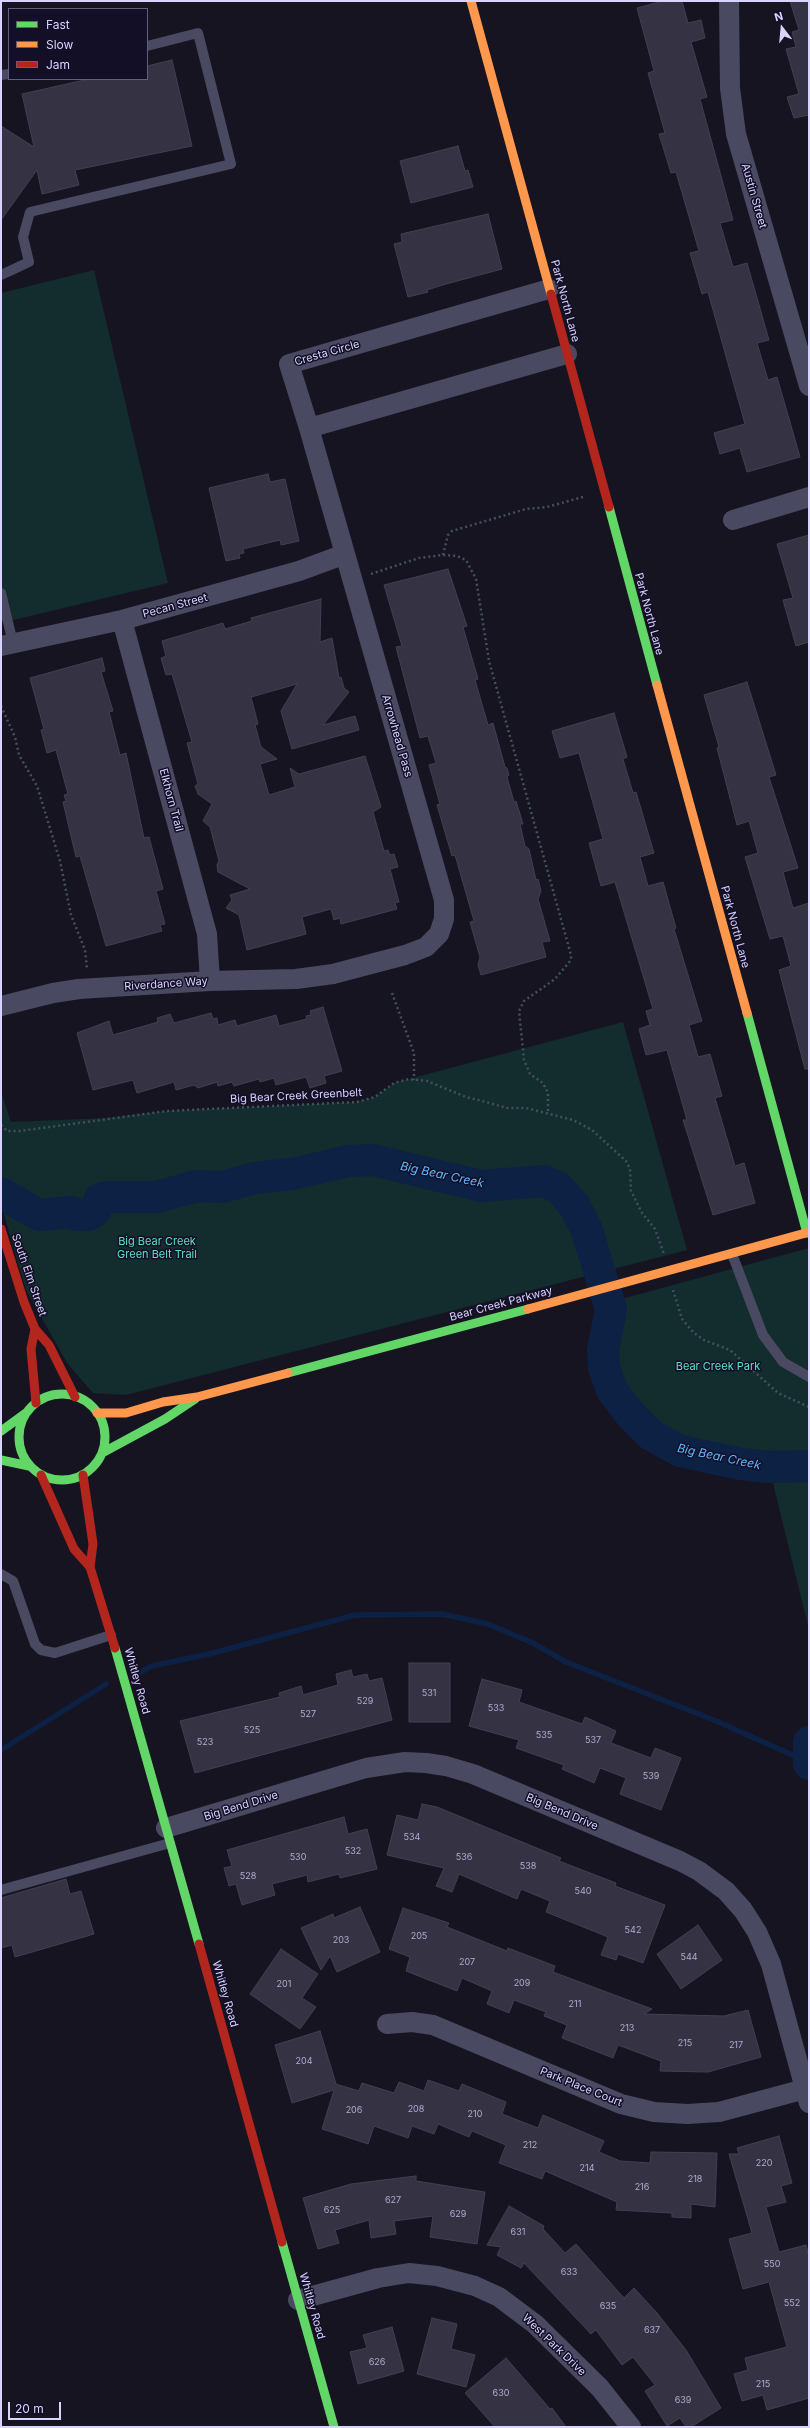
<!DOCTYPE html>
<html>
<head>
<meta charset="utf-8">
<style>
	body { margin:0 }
	#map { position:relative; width:810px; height:2428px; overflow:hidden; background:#161421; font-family:Inter,sans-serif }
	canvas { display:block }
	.frame { position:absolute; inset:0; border:2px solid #d9d4ff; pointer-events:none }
	.legend { position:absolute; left:8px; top:8px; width:140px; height:72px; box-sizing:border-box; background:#130f26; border:1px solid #625e7d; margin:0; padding:5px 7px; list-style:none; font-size:12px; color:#d9d4ff }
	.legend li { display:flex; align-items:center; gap:8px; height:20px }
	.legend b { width:20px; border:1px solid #625e7d }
	.north { position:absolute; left:762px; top:8px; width:40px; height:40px; -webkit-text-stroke:3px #130f26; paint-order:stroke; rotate:344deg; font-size:11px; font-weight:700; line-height:16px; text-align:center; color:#d9d4ff }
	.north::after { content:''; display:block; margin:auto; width:14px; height:18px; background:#d9d4ff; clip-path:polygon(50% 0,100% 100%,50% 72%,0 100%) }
	.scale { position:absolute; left:8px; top:2402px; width:53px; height:18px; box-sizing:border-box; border:2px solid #d9d4ff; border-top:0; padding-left:5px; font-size:12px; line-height:14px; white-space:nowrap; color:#d9d4ff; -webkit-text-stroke:3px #130f26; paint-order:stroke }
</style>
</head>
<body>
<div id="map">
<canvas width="810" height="2428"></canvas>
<div class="frame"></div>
<ul class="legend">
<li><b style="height:5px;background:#63d668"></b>Fast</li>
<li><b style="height:5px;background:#ff974d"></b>Slow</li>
<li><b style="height:5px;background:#b3261e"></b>Jam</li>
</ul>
<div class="north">N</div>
<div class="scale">20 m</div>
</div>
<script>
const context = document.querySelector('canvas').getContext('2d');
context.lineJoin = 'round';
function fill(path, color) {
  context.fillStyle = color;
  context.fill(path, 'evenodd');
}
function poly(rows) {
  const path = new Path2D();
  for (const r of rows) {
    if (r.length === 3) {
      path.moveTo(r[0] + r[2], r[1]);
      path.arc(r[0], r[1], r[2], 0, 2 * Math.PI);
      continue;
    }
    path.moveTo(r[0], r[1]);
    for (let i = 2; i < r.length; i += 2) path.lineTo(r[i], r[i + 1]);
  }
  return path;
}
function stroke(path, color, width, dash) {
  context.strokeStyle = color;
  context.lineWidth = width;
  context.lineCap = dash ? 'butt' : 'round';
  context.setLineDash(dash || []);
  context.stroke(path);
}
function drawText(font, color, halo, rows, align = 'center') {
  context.font = font + ' Inter,sans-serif';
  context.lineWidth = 3;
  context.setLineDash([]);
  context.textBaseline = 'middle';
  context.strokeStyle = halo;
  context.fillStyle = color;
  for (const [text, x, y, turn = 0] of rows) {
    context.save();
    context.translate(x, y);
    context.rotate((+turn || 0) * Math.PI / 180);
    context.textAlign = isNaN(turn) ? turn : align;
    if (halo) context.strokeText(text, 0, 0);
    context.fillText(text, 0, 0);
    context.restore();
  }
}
fill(poly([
	[94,270,168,583,1,623,1,293],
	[623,1022,687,1250,126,1395,93,1393,67,1363,26,1290,1,1204,1,1092,11,1122,106,1118,167,1111,357,1102,375,1097,394,1083],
	[809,1248,809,1630,769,1467,741,1464,680,1451,651,1435,612,1390,604,1368,603,1350,614,1301]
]), '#132c2d');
stroke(poly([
	[137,1674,152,1666,209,1654,355,1615,442,1614,488,1624,533,1643,566,1662,714,1720,808,1762],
	[1,1750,106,1684]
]), '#0d2144', 5.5);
stroke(poly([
	[1,1193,39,1215,72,1212,77,1215,89,1215,95,1211,100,1199,106,1197,157,1197,197,1186,222,1187,255,1178,292,1174,348,1161,373,1160,481,1186,545,1181,559,1188,574,1205,586,1228,611,1309,603,1350,604,1368,612,1390,630,1414,651,1435,680,1451,741,1464,769,1467,809,1466],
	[809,1742,809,1764]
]), '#0d2144', 32);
const building = poly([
	[663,1,682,1,688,23,701,20,705,38,691,42,707,97,700,99,733,220,720,223,733,267,747,263,769,340,757,343,768,380,777,377,800,457,747,472,740,448,720,454,714,433,745,424,708,292,702,294,690,253,699,251,676,172,671,173,659,134,665,133,648,73,654,71,637,8,663,1],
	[790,1,809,1,809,115,794,118,787,97,799,94,786,49,796,47,792,32,799,30,790,1],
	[172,60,192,146,75,170,79,185,42,194,37,170,1,220,1,126,34,147,22,94,89,79,147,79,147,66,172,60],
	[458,146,465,171,468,170,473,187,411,203,400,161,458,146],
	[488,214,502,269,446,284,427,290,428,292,408,297,394,244,402,242,401,234,488,214],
	[268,474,270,482,285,479,299,541,281,545,280,540,243,549,244,553,239,554,240,558,226,561,209,488,268,474],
	[809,535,809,642,796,646,783,600,793,598,777,544,809,535],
	[448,569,467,626,463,627,478,679,475,680,488,725,493,723,505,767,507,768,509,775,507,777,514,802,516,801,523,824,520,824,525,846,529,849,536,880,538,879,541,891,538,899,550,941,542,942,546,957,481,975,478,965,480,957,470,922,474,921,455,855,452,856,437,805,440,804,429,765,436,763,428,736,420,738,396,647,402,646,384,585,448,569],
	[321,599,320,642,332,638,339,678,341,677,344,688,349,692,323,725,355,716,359,730,292,749,281,711,297,684,251,697,258,724,255,725,261,747,277,759,260,764,269,795,295,787,290,768,299,774,365,756,381,807,373,812,384,851,388,850,390,855,394,854,398,867,390,869,399,902,395,903,397,909,341,924,340,918,334,920,331,909,302,917,306,934,247,950,239,915,226,908,232,900,230,895,250,889,218,872,217,865,219,861,210,827,203,821,212,804,198,794,195,786,198,784,187,743,192,742,172,674,166,675,161,658,166,656,162,641,223,623,225,629,252,621,251,618,321,599],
	[102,658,105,671,101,672,113,711,109,712,120,755,126,753,144,838,149,837,163,889,156,891,165,924,160,925,162,931,106,946,80,856,76,857,71,836,63,802,66,801,64,795,68,794,56,750,47,753,41,730,44,729,30,678,102,658],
	[747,682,776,775,769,777,798,868,783,872,793,908,809,903,809,1069,805,1069,779,970,791,966,783,936,770,939,745,857,758,853,749,821,737,825,717,748,719,747,704,695,747,682],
	[614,713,627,757,623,759,633,793,636,792,654,853,640,857,648,886,663,882,676,928,674,929,702,1021,689,1025,698,1057,710,1054,722,1096,715,1098,735,1166,744,1163,755,1203,713,1215,683,1120,687,1120,667,1050,646,1055,639,1029,650,1025,646,1011,653,1009,615,882,601,886,589,843,603,839,579,753,560,758,552,731,614,713],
	[323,1007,342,1071,324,1076,326,1083,310,1088,306,1077,276,1085,274,1078,260,1082,259,1079,234,1086,232,1082,218,1086,217,1082,198,1088,194,1085,176,1090,174,1082,137,1093,133,1080,93,1090,77,1033,109,1021,113,1035,158,1022,157,1018,170,1014,174,1023,211,1013,213,1019,217,1018,218,1025,235,1020,237,1026,276,1015,279,1026,307,1019,306,1016,311,1015,310,1011,323,1007],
	[409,1663,450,1663,450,1722,409,1722,409,1663],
	[351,1670,353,1677,367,1674,369,1681,382,1678,392,1720,195,1773,180,1721,280,1697,279,1693,301,1686,303,1695,338,1685,336,1674,351,1670],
	[482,1679,522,1690,519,1702,582,1724,585,1717,616,1731,611,1743,651,1758,655,1748,681,1758,661,1810,620,1794,626,1778,600,1768,594,1783,562,1769,564,1765,516,1748,519,1740,469,1726,482,1679],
	[422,1804,437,1807,561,1858,559,1861,616,1883,615,1886,665,1905,643,1963,618,1954,616,1960,601,1955,608,1937,546,1912,550,1901,521,1889,517,1899,459,1874,452,1892,436,1886,444,1868,387,1855,397,1815,418,1820,422,1804],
	[344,1817,348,1834,367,1829,377,1869,340,1878,339,1874,308,1882,307,1875,272,1884,275,1895,242,1905,236,1884,229,1886,224,1868,232,1866,227,1850,344,1817],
	[66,1879,70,1894,81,1891,94,1934,15,1957,12,1945,1,1948,1,1898,66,1879],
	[360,1907,380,1952,337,1972,330,1956,321,1970,301,1928,333,1914,334,1918,360,1907],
	[403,1908,449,1923,447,1927,507,1951,508,1948,555,1966,553,1972,652,2009,644,2014,724,2016,748,2010,761,2057,708,2072,660,2071,661,2061,618,2045,613,2058,562,2038,567,2025,544,2016,546,2012,514,2000,509,2013,487,2004,492,1991,462,1978,457,1991,406,1971,410,1957,389,1949,403,1908],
	[698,1925,722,1960,681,1989,657,1954,698,1925],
	[281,1949,318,1974,302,1998,316,2007,300,2029,250,1994,281,1949],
	[320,2031,336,2084,359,2091,362,2083,394,2093,399,2082,424,2091,428,2080,459,2091,462,2084,506,2102,502,2114,538,2128,543,2115,604,2141,599,2152,620,2161,650,2163,651,2152,717,2153,715,2207,691,2204,691,2218,672,2217,672,2213,616,2210,617,2202,545,2171,542,2179,499,2163,506,2145,472,2131,469,2137,438,2124,434,2134,412,2126,408,2138,374,2126,368,2144,322,2129,334,2090,292,2103,275,2045,320,2031],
	[779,2136,792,2183,781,2186,786,2202,766,2207,779,2252,806,2245,809,2257,809,2398,767,2410,763,2395,742,2401,734,2374,748,2370,745,2358,787,2347,769,2282,743,2289,729,2239,752,2233,729,2154,739,2154,737,2148,779,2136],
	[416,2176,416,2181,485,2192,477,2244,430,2237,433,2216,394,2221,396,2234,371,2238,369,2220,335,2230,339,2243,318,2249,303,2198,351,2184,416,2176],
	[509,2206,544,2226,543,2229,565,2253,576,2244,624,2298,634,2288,657,2313,686,2350,721,2408,691,2427,686,2427,680,2418,667,2426,645,2391,655,2385,633,2357,622,2365,596,2330,591,2334,524,2263,521,2268,497,2255,501,2247,487,2245,509,2206],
	[432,2318,457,2324,451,2349,475,2355,466,2387,417,2374,432,2318],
	[392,2327,404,2371,358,2384,350,2352,367,2348,363,2335,392,2327],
	[506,2358,550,2409,552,2408,566,2427,495,2427,465,2393,506,2358]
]);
fill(building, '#343243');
stroke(building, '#433f54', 1);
stroke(poly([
	[443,555,448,535,452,531,526,509,547,507,583,497],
	[371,574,419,558,443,555,457,556,466,560,476,579,489,661,571,955,571,960,555,979,524,1001,519,1011,524,1060,530,1074,543,1083,548,1093,548,1113],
	[1,706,15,737,19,755,37,786,60,861,71,915,85,950,87,969],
	[392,993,414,1053,414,1080],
	[1,1125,7,1131,20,1131,167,1111,357,1102,375,1097,394,1083,409,1079,427,1081,466,1097,486,1102,507,1108,526,1108,573,1120,592,1130,626,1161,630,1169,631,1191,642,1213,655,1229,664,1254],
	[673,1290,682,1319,694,1333,704,1340,730,1350,778,1393,809,1407]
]), '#44505f', 2.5, [2, 3]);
stroke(poly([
	[1,75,9,74],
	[1,275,29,262,23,237,30,212,231,164,198,33,147,46],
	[1,593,13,643],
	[732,1254,763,1335,783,1362,809,1377],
	[1,1574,13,1581,35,1644,41,1650,55,1653,111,1635],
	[1,1890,170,1843]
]), '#4a4962', 10);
stroke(poly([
	[729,1,730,88,736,134,809,386],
	[549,289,289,364,309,428,567,354],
	[733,520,809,497],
	[122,620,207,934,210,981],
	[1,646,122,620,299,571,345,554],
	[1,1006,53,993,79,989,210,981,296,979,333,974,405,955,426,947,439,934,444,919,444,900,309,428],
	[166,1828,366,1768,405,1762,426,1763,446,1766,473,1774,680,1861,699,1871,726,1891,743,1910,757,1932,771,1964,809,2103],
	[387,2024,412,2022,433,2025,621,2104,654,2112,687,2114,719,2112,805,2089],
	[298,2300,378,2278,409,2273,437,2276,475,2286,499,2297,535,2324,600,2388,631,2427]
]), '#4a4962', 20);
stroke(poly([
	[609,507,657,685],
	[747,1013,807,1233],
	[288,1373,528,1309],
	[62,1437,43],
	[1,1431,26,1413],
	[102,1453,165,1419,195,1399],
	[1,1460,29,1466],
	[115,1648,199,1944],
	[282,2242,334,2427]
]), '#63d668', 9);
stroke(poly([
	[471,1,551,294],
	[657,685,747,1013],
	[528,1309,809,1232],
	[97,1413,126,1413,163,1402,197,1397,288,1373]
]), '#ff974d', 9);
stroke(poly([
	[551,294,609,507],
	[1,1229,24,1302,35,1329,49,1345,75,1397],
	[35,1329,31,1349,36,1403],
	[41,1475,74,1549,90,1567,115,1648],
	[83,1475,93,1544,90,1567],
	[199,1944,282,2242]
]), '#b3261e', 9);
drawText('9px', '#b0acd0', null, [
	["531",429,1693],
	["529",365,1701],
	["533",496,1708],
	["527",308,1714],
	["525",252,1730],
	["535",544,1735],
	["537",593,1740],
	["523",205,1742],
	["539",651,1776],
	["534",412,1837],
	["532",353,1851],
	["530",298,1857],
	["536",464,1857],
	["538",528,1866],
	["528",248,1876],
	["540",583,1891],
	["542",633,1930],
	["205",419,1936],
	["203",341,1940],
	["544",689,1957],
	["207",467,1962],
	["209",522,1983],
	["201",284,1984],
	["211",575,2004],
	["213",627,2028],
	["215",685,2043],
	["217",736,2045],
	["204",304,2061],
	["208",416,2109],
	["206",354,2110],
	["210",475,2114],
	["212",530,2145],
	["220",764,2163],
	["214",587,2168],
	["218",695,2179],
	["216",642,2187],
	["627",393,2200],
	["625",332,2210],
	["629",458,2214],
	["631",518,2232],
	["550",772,2264],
	["633",569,2272],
	["552",792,2303],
	["635",608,2306],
	["637",652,2330],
	["626",377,2362],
	["215",763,2384],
	["630",501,2393],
	["639",683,2400]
]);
drawText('11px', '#d9d4ff', '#130f26', [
	["Austin Street",754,196,74],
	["Park North Lane",565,301,75],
	["Cresta Circle",327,353,-16],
	["Pecan Street",175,606,-15],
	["Park North Lane",649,614,75],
	["Arrowhead Pass",397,736,74],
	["Elkhorn Trail",171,800,75],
	["Park North Lane",735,927,75],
	["Riverdance Way",166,984,-4],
	["Big Bear Creek Greenbelt",296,1096,-3],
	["South Elm Street",29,1275,71],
	["Bear Creek Parkway",501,1304,-15],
	["Whitley Road",137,1681,74],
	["Big Bend Drive",241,1806,-17],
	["Big Bend Drive",562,1812,23],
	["Whitley Road",225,1994,74],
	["Park Place Court",581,2087,22],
	["Whitley Road",312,2306,74],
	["West Park Drive",554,2345,44]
]);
drawText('11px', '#5fe0c0', '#130f26', [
	["Big Bear Creek",157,1242],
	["Green Belt Trail",157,1255],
	["Bear Creek Park",718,1367]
]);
drawText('italic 12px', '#62b6ff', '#130f26', [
	["Big Bear Creek",442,1175,12],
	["Big Bear Creek",719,1457,12]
]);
</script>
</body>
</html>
